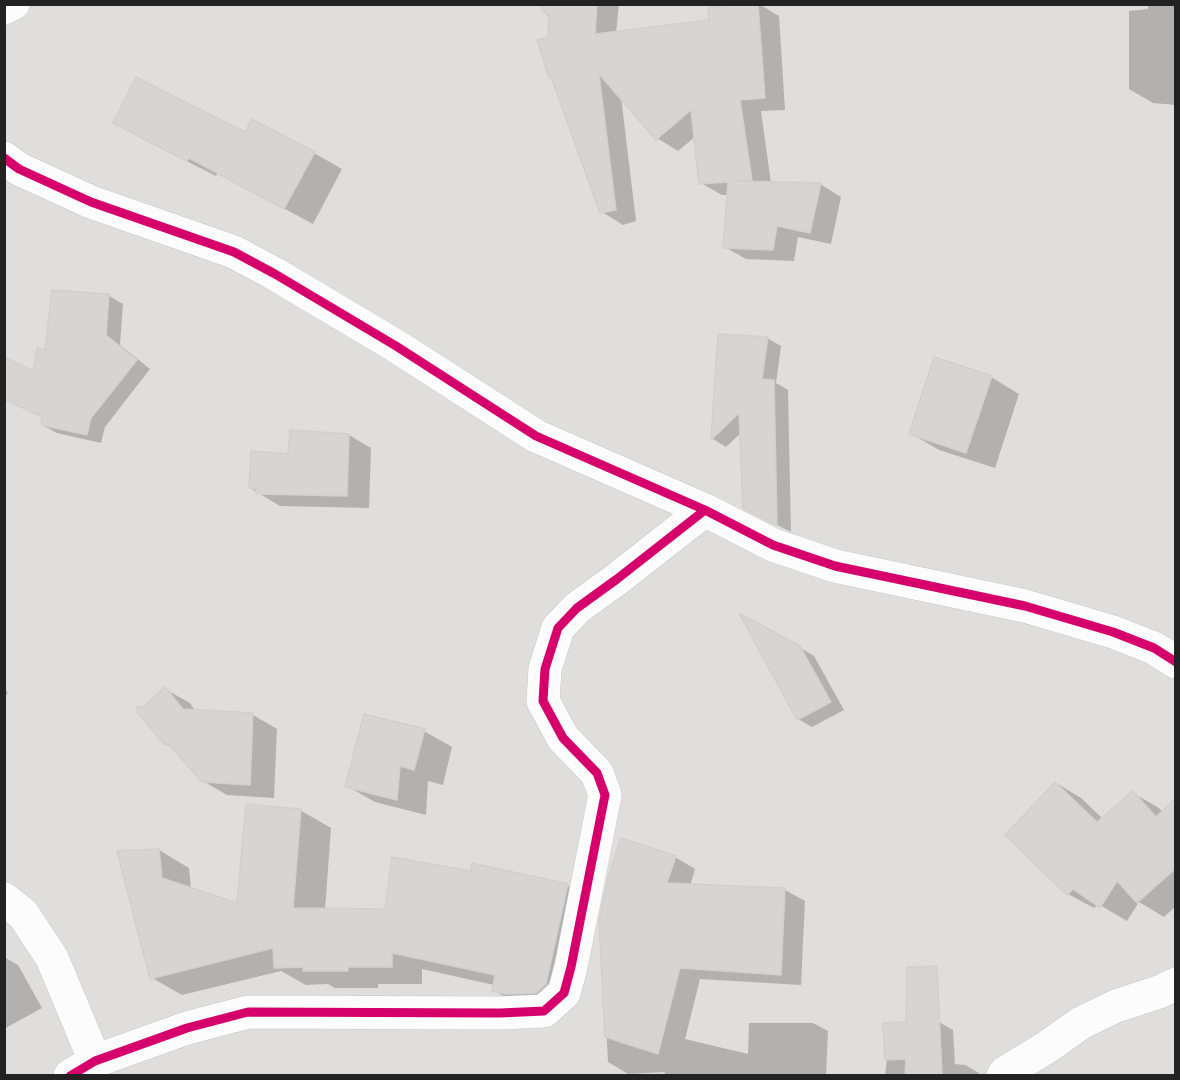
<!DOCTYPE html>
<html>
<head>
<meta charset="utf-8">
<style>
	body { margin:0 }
	#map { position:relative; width:1180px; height:1080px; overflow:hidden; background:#f0eeeb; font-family:Commissioner,sans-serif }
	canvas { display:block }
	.frame { position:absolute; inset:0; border:6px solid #222; pointer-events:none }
</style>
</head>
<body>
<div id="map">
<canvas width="1180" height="1080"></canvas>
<div class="frame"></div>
</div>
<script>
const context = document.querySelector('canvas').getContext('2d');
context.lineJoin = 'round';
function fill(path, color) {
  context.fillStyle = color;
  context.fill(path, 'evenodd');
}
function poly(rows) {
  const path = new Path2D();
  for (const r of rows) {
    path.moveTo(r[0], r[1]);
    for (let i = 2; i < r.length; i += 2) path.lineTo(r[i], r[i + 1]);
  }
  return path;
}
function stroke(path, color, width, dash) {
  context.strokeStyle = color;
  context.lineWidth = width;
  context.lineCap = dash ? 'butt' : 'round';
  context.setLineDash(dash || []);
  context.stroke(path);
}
fill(poly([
	[5,5,1175,5,1175,1075,5,1075]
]), '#dfdedc');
fill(poly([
	[552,4,619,4,616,33,711,21,750,4,759,4,779,16,785,110,761,111,771,183,820,184,841,197,831,244,798,237,794,261,746,259,725,247,729,195,722,195,701,183,696,136,678,151,657,138,621,97,636,221,623,225,602,212,553,78,550,77,549,38],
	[1148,4,1176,4,1176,105,1153,103,1129,89,1129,11,1148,9],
	[115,122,245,134,314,153,342,169,313,224,218,173,216,176,143,139],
	[108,295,123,304,120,345,150,369,105,427,101,443,57,433,42,425,44,418,34,373,47,352],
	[719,336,767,338,781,346,776,383,788,390,791,532,759,516,741,433,726,447,713,439],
	[991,377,1019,394,995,468,939,450,910,433],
	[349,435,371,448,369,508,280,506,250,488,290,455],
	[799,647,814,656,844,710,812,727,798,719],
	[165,689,190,703,196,712,253,715,277,729,274,798,227,795,203,781,175,749,166,744,143,709],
	[4,690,8,692,4,700],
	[424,731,452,747,443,785,428,781,426,815,375,802,347,786],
	[1056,783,1081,798,1103,819,1133,793,1159,808,1163,812,1176,800,1176,906,1164,917,1139,902,1127,921,1098,904,1094,908,1068,894],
	[300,810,331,828,325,910,386,910,472,873,473,865,568,886,598,903,576,1002,524,1008,493,990,494,985,422,969,422,984,378,984,378,988,335,988,328,984,306,985,281,971,182,995,152,978,159,850,189,868,191,889,238,905],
	[675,857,695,869,690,886,785,890,805,901,801,985,700,979,685,1039,748,1054,749,1023,813,1023,828,1031,826,1076,664,1076,665,1072,628,1074,608,1062,601,921],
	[4,957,18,965,42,1008,4,1029],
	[939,1022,953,1030,955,1064,965,1065,979,1073,979,1076,885,1076,891,1024]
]), '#0003');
const building = poly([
	[538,4,597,4,595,34,709,20,708,8,737,4,758,4,765,98,740,100,752,180,737,181,821,183,810,233,777,226,773,250,723,248,728,182,699,184,691,110,656,140,599,74,616,210,600,213,551,77,549,78,537,40,548,37,549,17,538,4],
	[136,77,245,132,252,119,315,152,284,209,189,158,187,161,113,123,136,77],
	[52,290,109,294,106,335,137,360,91,418,87,435,41,425,42,417,4,399,4,357,33,371,37,348,45,350,52,290],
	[718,334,768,337,762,379,774,380,777,525,743,508,739,413,711,440,718,334],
	[934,357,992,376,966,453,909,434,934,357],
	[290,430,349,434,347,496,256,494,256,489,249,488,251,451,288,454,290,430],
	[739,613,800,646,831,702,797,720,739,613],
	[165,687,183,709,253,713,250,785,202,782,169,744,165,745,137,712,139,710,136,707,143,707,165,687],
	[364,714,425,729,414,770,400,766,397,800,345,787,364,714],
	[1055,782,1097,822,1133,791,1156,817,1176,798,1176,868,1137,903,1117,881,1100,908,1073,889,1067,895,1005,835,1055,782],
	[246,804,301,809,293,908,385,909,392,857,471,871,472,863,568,884,546,984,536,993,505,994,492,991,495,975,392,953,392,967,348,967,348,971,303,971,303,967,274,968,273,948,150,979,117,851,159,849,162,878,237,903,246,804],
	[621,838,676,856,667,883,785,888,781,975,680,968,658,1054,605,1037,599,921,608,878,621,838],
	[937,966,942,1076,905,1076,906,1059,885,1060,883,1023,906,1022,907,967,937,966]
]);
fill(building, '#d7d4d2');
stroke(building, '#d3d0cc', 1.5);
const minor = poly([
	[4,8,13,4],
	[4,158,19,169,91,202,234,252,275,274,396,346,536,436,705,510,773,545,835,566,1025,606,1113,632,1154,648,1176,662],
	[4,899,23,914,52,958,95,1061],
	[70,1076,95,1061,187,1028,248,1012,500,1013,544,1011,564,993,571,967,605,795,597,773,563,738,543,701,545,669,558,628,577,608,617,579,705,510],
	[1003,1076,1006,1072,1047,1047,1081,1023,1116,1006,1159,992,1176,984]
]);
stroke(minor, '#c9c8c7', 34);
stroke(minor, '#fdfcfc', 33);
stroke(poly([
	[4,158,19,169,91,202,234,252,275,274,396,346,536,436,705,510,773,545,835,566,1025,606,1113,632,1154,648,1176,662],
	[70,1076,95,1061,187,1028,248,1012,500,1013,544,1011,564,993,571,967,605,795,597,773,563,738,543,701,545,669,558,628,577,608,617,579,705,510]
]), '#d6006c', 9);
</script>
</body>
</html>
